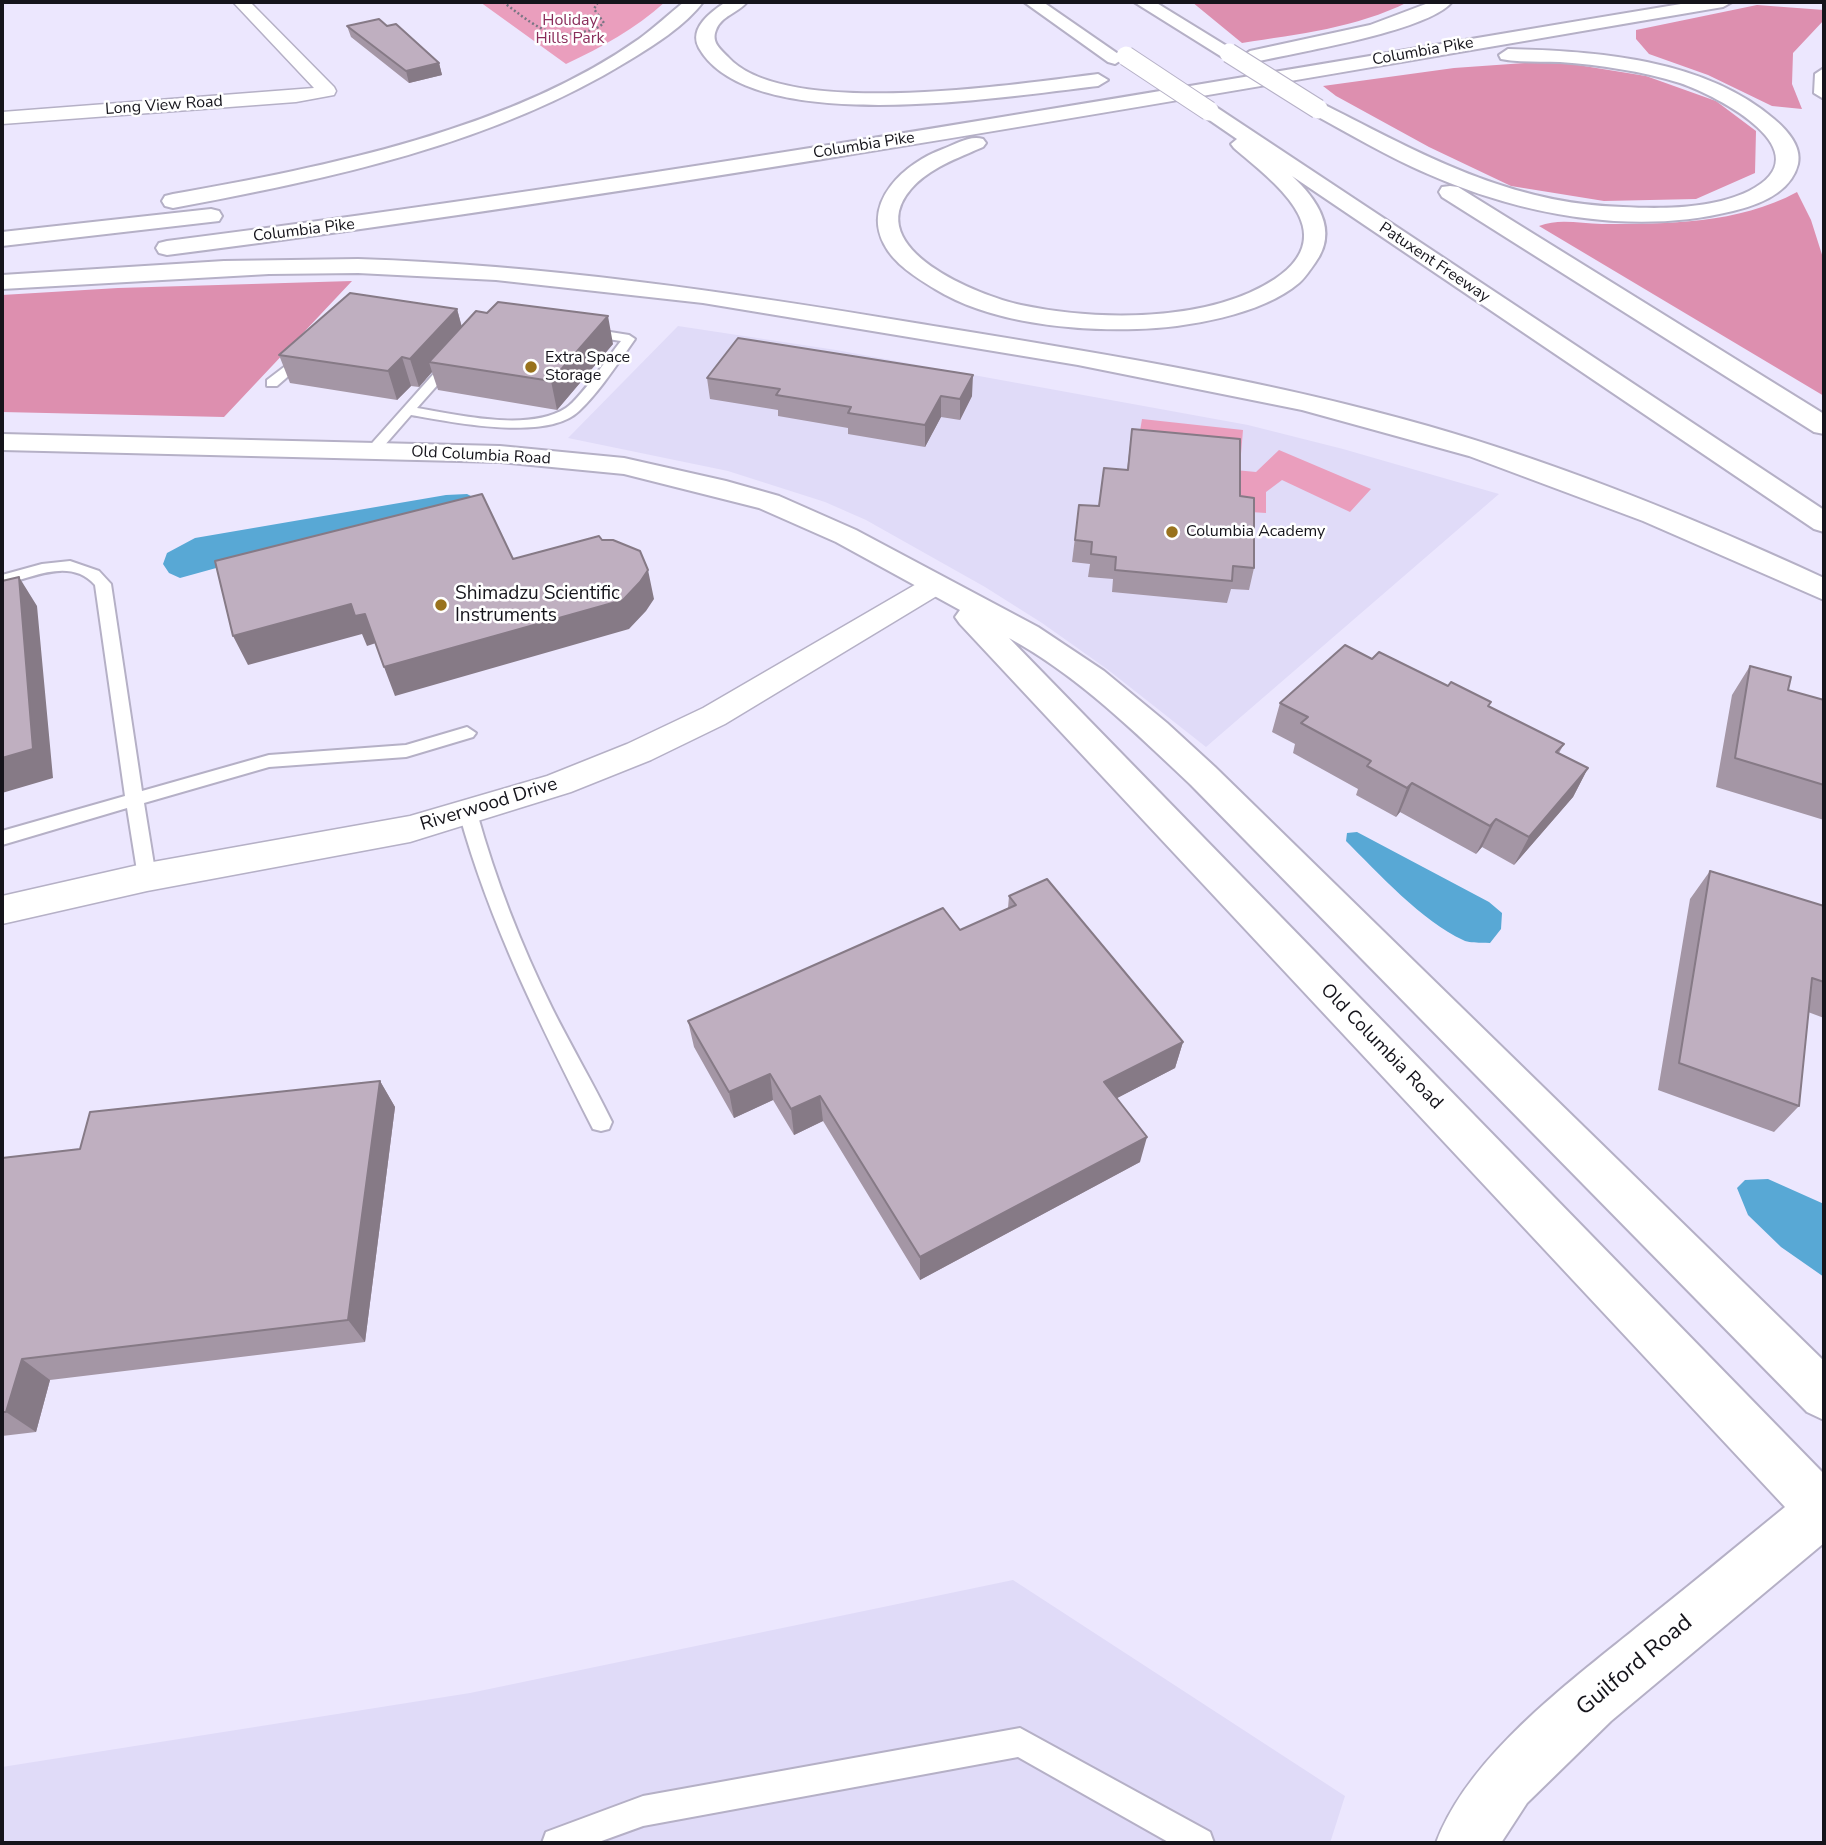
<!DOCTYPE html>
<html>
<head>
<meta charset="utf-8">
<style>
	body { margin:0 }
	#map { position:relative; width:1826px; height:1845px; overflow:hidden; background:#ece7fe; font-family:"Nunito Sans",sans-serif }
	canvas { display:block }
	.frame { position:absolute; inset:0; border:4px solid #15141b; pointer-events:none }
</style>
</head>
<body>
<div id="map">
<canvas width="1826" height="1845"></canvas>
<div class="frame"></div>
</div>
<script>
const ctx = document.querySelector('canvas').getContext('2d');
ctx.lineJoin = 'round';
function paint(path, color) { ctx.fillStyle = color; ctx.fill(path, 'evenodd'); }
function strokePath(path, color, width, dash) { ctx.strokeStyle = color; ctx.lineWidth = width; ctx.lineCap = dash ? 'butt' : 'round'; ctx.setLineDash(dash || []); ctx.stroke(path); }
function write(font, color, halo, rows, align = 'center') {
  ctx.font = font + ' "Nunito Sans",sans-serif'; ctx.lineWidth = 5; ctx.setLineDash([]); ctx.textBaseline = 'middle'; ctx.strokeStyle = halo; ctx.fillStyle = color; for (const [text, x, y, turn = 0] of rows) {
    ctx.save(); ctx.translate(x, y); ctx.rotate((+turn || 0) * Math.PI / 180); ctx.textAlign = isNaN(turn) ? turn : align; if (halo) ctx.strokeText(text, 0, 0); ctx.fillText(text, 0, 0); ctx.restore();
  }
}
paint(new Path2D(`
	M 678,326 L 836,350 L 1248,425 L 1343,449 L 1499,494 L 1206,747 L 1107,669 L 1042,623 L 985,587 L 866,520 L 825,502 L 728,471 L 568,438 Z
	M 1013,1580 L 1345,1796 L 1330,1843 L 2,1843 L 2,1767 L 470,1693 Z`), '#e0dbf8');
paint(new Path2D(`
	M 480,2 L 665,2 C 635,29 602,47 566,64 Z
	M 1142,419 L 1243,430 L 1241,454 L 1138,443 Z
	M 1279,450 L 1371,489 L 1350,512 L 1282,480 L 1266,492 L 1266,513 L 1235,511 L 1235,470 L 1256,472 Z`), '#ea9ebd');
paint(new Path2D(`
	M 1192,2 L 1408,2 C 1356,28 1299,34 1242,43 Z
	M 1757,5 L 1824,10 L 1824,20 L 1793,53 L 1792,84 L 1802,109 L 1772,106 L 1708,75 L 1649,54 L 1636,39 L 1636,30 Z
	M 1553,61 L 1646,76 L 1716,101 L 1756,131 L 1755,173 L 1696,199 L 1604,201 L 1511,186 L 1429,147 L 1336,96 L 1323,86 L 1454,68 Z
	M 1797,192 L 1811,220 L 1824,261 L 1824,396 L 1539,226 C 1560,218 1580,224 1602,224 C 1668,224 1738,224 1797,192 Z
	M 352,281 L 224,417 L 2,412 L 2,295 L 118,288 Z`), '#dd8faf');
paint(new Path2D(`
	M 467,494 L 473,497 L 180,578 L 169,573 L 163,564 L 167,553 L 195,538 L 446,495 Z
	M 1357,832 L 1489,902 L 1502,913 L 1501,929 L 1490,943 C 1482,942 1471,944 1463,940 C 1423,922 1377,872 1346,841 L 1347,833 Z
	M 1768,1179 L 1824,1204 L 1824,1277 L 1781,1247 L 1748,1215 L 1737,1188 L 1745,1180 Z`), '#58a8d5');
const lane = new Path2D(`
	M 585,328 L 629,335 L 635,339 C 618,363 600,391 579,411 C 547,442 451,422 411,415 L 377,454 L 367,454 L 365,451 L 446,360 L 451,359 L 457,363 L 417,408 C 459,415 529,432 566,408 C 581,398 608,357 621,341 L 581,335 L 581,329 Z
	M 305,351 L 311,355 L 309,358 L 277,386 L 267,386 L 267,380 Z
	M 70,561 L 99,571 L 111,584 L 142,791 L 269,755 L 406,745 L 467,727 L 476,733 L 473,737 L 406,757 L 269,767 L 144,803 L 156,877 L 154,882 L 140,882 L 138,877 L 127,808 L 2,845 L 2,831 L 125,796 L 95,585 C 70,557 32,578 2,585 L 2,575 L 42,564 Z
	M 468,806 L 474,808 L 477,813 C 496,881 521,945 552,1008 C 571,1046 593,1083 612,1122 L 609,1129 L 601,1131 L 593,1129 C 541,1026 490,925 459,813 L 462,808 Z
	M 1020,1728 L 1210,1832 L 1214,1843 L 1170,1843 L 1018,1757 L 643,1826 L 596,1843 L 542,1843 L 546,1832 L 643,1796 Z`);
const street = new Path2D(`
	M 233,2 L 250,2 L 334,87 L 336,91 L 334,95 L 296,102 L 2,124 L 2,112 L 314,88 Z
	M 935,576 L 945,579 L 950,585 L 945,591 L 725,724 L 651,760 L 571,792 L 410,842 L 147,891 L 2,924 L 2,896 L 147,863 L 410,816 L 547,776 L 627,744 L 703,708 L 925,579 Z`);
const secondary = new Path2D(`
	M 2,434 L 500,446 L 624,458 L 726,481 L 779,496 L 856,530 L 1038,627 L 1104,671 L 1167,723 L 1215,767 L 1824,1361 L 1824,1420 L 1807,1412 L 1191,785 C 1135,732 1077,675 1009,638 L 1824,1474 L 1824,1543 L 1611,1721 L 1527,1803 L 1501,1843 L 1436,1843 C 1468,1757 1566,1685 1636,1628 C 1686,1588 1735,1548 1785,1507 L 960,624 L 955,617 L 960,610 L 836,542 L 759,508 L 624,474 L 500,462 L 2,450 Z`);
const highway = new Path2D(`
	M 684,2 L 703,2 C 685,26 653,46 628,61 C 491,145 329,179 173,208 L 165,206 L 162,201 L 165,196 L 173,194 C 326,167 510,130 639,39 C 654,28 669,14 684,2 Z
	M 726,2 L 747,2 C 738,13 721,16 716,30 C 711,42 720,49 728,57 C 785,120 1017,84 1098,74 L 1108,80 L 1098,86 C 1009,96 751,139 699,48 C 688,28 712,11 726,2 Z
	M 1024,2 L 1043,2 L 1124,58 L 1115,64 L 1108,62 Z
	M 1134,2 L 1155,2 L 1238,53 L 1236,57 L 1222,57 Z
	M 1431,2 L 1452,2 C 1427,32 1292,53 1250,63 L 1241,57 L 1250,51 L 1370,25 Z
	M 1693,2 L 1732,2 L 1723,7 C 1205,95 688,188 167,255 L 159,253 L 156,248 L 159,243 L 167,241 C 678,176 1185,86 1693,2 Z
	M 1508,49 C 1597,51 1704,59 1774,119 C 1786,129 1802,146 1798,164 C 1791,193 1758,205 1733,211 C 1633,236 1521,215 1428,174 C 1388,157 1350,134 1311,113 L 1308,109 L 1311,105 L 1325,105 C 1423,155 1510,204 1623,207 C 1663,209 1712,209 1749,191 C 1826,152 1718,96 1680,83 C 1641,71 1600,65 1560,62 C 1541,61 1520,63 1501,59 L 1499,55 Z
	M 1824,68 L 1824,99 L 1814,93 L 1815,74 Z
	M 1209,105 L 1216,107 L 1824,510 L 1824,532 L 1814,529 L 1292,176 C 1317,199 1339,231 1315,263 C 1310,270 1305,278 1299,283 C 1262,315 1184,328 1137,329 C 1073,331 990,323 935,289 C 917,278 894,264 884,244 C 862,201 905,163 943,149 C 956,144 970,135 983,139 L 986,143 L 983,147 C 958,158 929,168 911,189 C 859,249 980,296 1021,305 C 1096,321 1208,323 1275,279 C 1345,232 1272,181 1234,148 L 1231,144 L 1237,139 L 1202,115 L 1199,111 L 1202,107 Z
	M 1450,186 L 1458,187 L 1824,414 L 1824,434 L 1814,432 L 1442,197 L 1439,192 L 1442,187 Z
	M 211,209 L 219,211 L 222,216 L 219,221 L 2,246 L 2,232 Z
	M 358,259 C 546,265 730,292 915,323 C 1087,351 1260,378 1428,426 C 1564,465 1696,519 1824,578 L 1824,600 L 1643,521 L 1469,456 L 1302,410 L 1078,365 L 703,303 L 496,280 L 358,273 L 269,274 L 2,289 L 2,275 L 224,261 Z`);
strokePath(lane, '#b5b0c6', 4);
strokePath(street, '#b5b0c6', 3);
strokePath(secondary, '#b5b0c6', 4);
strokePath(highway, '#b5b0c6', 4);
strokePath(new Path2D(`
	M 503,2 C 528,20 546,39 578,33 C 588,31 596,30 604,23 L 594,9 L 598,2`), '#797684', 2.5, [2, 2.5]);
paint(lane, '#fff');
paint(street, '#fff');
paint(secondary, '#fff');
paint(highway, '#fff');
const highwayBridge = new Path2D(`
	M 1229,53 L 1318,109
	M 1126,56 L 1209,111`);
strokePath(highwayBridge, '#b5b0c6', 21, []);
strokePath(highwayBridge, '#fff', 19);
paint(new Path2D(`
	M 347,26 L 439,63 L 442,75 L 409,83 L 351,37 Z
	M 457,309 L 462,327 L 613,344 L 557,410 L 438,390 L 432,372 L 419,387 L 411,386 L 397,400 L 290,383 L 279,355 Z
	M 707,378 L 972,396 L 960,420 L 941,417 L 925,447 L 848,434 L 848,428 L 778,416 L 778,410 L 710,399 Z
	M 1132,429 L 1240,496 L 1254,568 L 1249,590 L 1231,589 L 1227,603 L 1112,592 L 1113,579 L 1088,577 L 1090,564 L 1072,562 L 1079,505 L 1099,506 L 1127,470 Z
	M 1372,659 L 1489,707 L 1564,744 L 1559,753 L 1588,768 L 1573,797 L 1514,865 L 1482,847 L 1476,854 L 1400,812 L 1396,817 L 1356,795 L 1358,789 L 1293,753 L 1295,744 L 1272,732 L 1280,703 Z
	M 1750,666 L 1788,690 L 1824,700 L 1824,820 L 1716,787 L 1732,695 Z
	M 1710,871 L 1824,906 L 1824,1018 L 1808,1012 L 1799,1106 L 1774,1132 L 1658,1090 L 1690,899 Z
	M 1009,896 L 1183,1042 L 1175,1068 L 1117,1098 L 1140,1162 L 920,1280 L 823,1121 L 794,1135 L 773,1100 L 734,1118 L 694,1047 L 688,1021 L 960,930 L 1008,908 Z
	M 380,1081 L 395,1107 L 365,1342 L 50,1380 L 36,1432 L 2,1436 L 2,1158 L 80,1149 Z`), '#a496a5');
paint(new Path2D(`
	M 439,63 L 442,75 L 409,83 L 406,71 Z
	M 457,309 L 464,336 L 429,362 L 432,372 L 419,387 L 410,359 Z
	M 608,316 L 613,344 L 557,410 L 551,381 Z
	M 402,357 L 411,386 L 397,400 L 388,371 Z
	M 973,375 L 972,396 L 960,420 L 960,399 Z
	M 941,396 L 941,417 L 925,447 L 925,425 Z
	M 648,570 L 654,599 L 646,611 L 629,629 L 395,696 L 384,667 Z
	M 19,577 L 37,606 L 53,778 L 2,793 L 2,758 Z
	M 351,604 L 365,614 L 376,643 L 367,646 L 362,634 L 248,665 L 233,636 Z
	M 1588,768 L 1573,797 L 1514,865 L 1529,837 Z
	M 1412,783 L 1400,812 L 1396,817 L 1407,788 Z
	M 1496,819 L 1482,847 L 1476,854 L 1490,826 Z
	M 1183,1042 L 1175,1068 L 1098,1108 L 1104,1082 Z
	M 770,1074 L 773,1100 L 734,1118 L 729,1092 Z
	M 380,1081 L 395,1107 L 365,1342 L 348,1320 Z
	M 820,1096 L 823,1121 L 794,1135 L 791,1109 Z
	M 1147,1137 L 1140,1162 L 920,1280 L 920,1257 Z
	M 22,1359 L 50,1380 L 36,1432 L 6,1412 Z`), '#867a86');
const building = new Path2D(`
	M 379,19 L 387,26 L 396,24 L 439,63 L 406,71 L 347,26 Z
	M 350,293 L 457,309 L 410,359 L 402,357 L 388,371 L 279,355 Z
	M 498,302 L 608,316 L 551,381 L 429,362 L 476,311 L 487,313 Z
	M 738,338 L 973,375 L 960,399 L 941,396 L 925,425 L 848,413 L 851,407 L 776,395 L 780,389 L 707,378 Z
	M 1132,429 L 1240,439 L 1240,496 L 1254,498 L 1254,568 L 1233,566 L 1232,581 L 1115,570 L 1116,557 L 1091,554 L 1092,542 L 1075,540 L 1079,505 L 1099,506 L 1104,468 L 1128,470 Z
	M 482,494 L 513,559 L 599,536 L 602,540 L 613,540 L 640,551 L 648,570 L 640,582 L 623,600 L 384,667 L 365,614 L 355,616 L 351,604 L 233,636 L 215,561 Z
	M 19,577 L 33,749 L 2,758 L 2,581 Z
	M 1345,645 L 1372,659 L 1379,652 L 1448,686 L 1451,682 L 1491,702 L 1488,706 L 1564,744 L 1556,752 L 1588,768 L 1529,837 L 1496,819 L 1490,826 L 1412,783 L 1407,788 L 1367,766 L 1371,761 L 1301,723 L 1308,717 L 1280,703 Z
	M 1750,666 L 1791,677 L 1788,690 L 1824,700 L 1824,785 L 1735,758 Z
	M 1710,871 L 1824,906 L 1824,982 L 1812,978 L 1799,1106 L 1679,1063 Z
	M 1047,879 L 1183,1042 L 1104,1082 L 1147,1137 L 920,1257 L 820,1096 L 791,1109 L 770,1074 L 729,1092 L 688,1021 L 943,908 L 960,930 L 1016,905 L 1009,896 Z
	M 380,1081 L 348,1320 L 22,1359 L 6,1412 L 2,1412 L 2,1158 L 80,1149 L 90,1112 Z`);
paint(building, '#bfafc0');
strokePath(building, '#867a86', 2);
for (const [x, y, r, color] of [
	[531,367,7,"#99721d"],
	[1172,532,7,"#99721d"],
	[441,605,7,"#99721d"]
]) { const dot = new Path2D(); dot.arc(x, y, r, 0, 2 * Math.PI); ctx.fillStyle = color; ctx.fill(dot); strokePath(dot, '#fff', 2.5); }
write('16px', '#8a2e5b', '#fff', [
	["Holiday",570,21],
	["Hills Park",570,39]
]);
write('16px', '#15141b', '#fff', [
	["Columbia Pike",1423,52,-10],
	["Long View Road",164,106,-4],
	["Columbia Pike",864,146,-9],
	["Columbia Pike",304,231,-7],
	["Patuxent Freeway",1434,263,34],
	["Old Columbia Road",481,456,3]
]);
write('16px', '#15141b', '#fff', [
	["Extra Space",545,358],
	["Storage",545,376],
	["Columbia Academy",1186,532]
], 'left');
write('19px', '#15141b', '#fff', [
	["Shimadzu Scientific",455,594],
	["Instruments",455,616]
], 'left');
write('19px', '#15141b', '#fff', [
	["Riverwood Drive",489,805,-17],
	["Old Columbia Road",1381,1047,46]
]);
write('23px', '#15141b', '#fff', [
	["Guilford Road",1635,1666,-40]
]);
</script>
</body>
</html>
